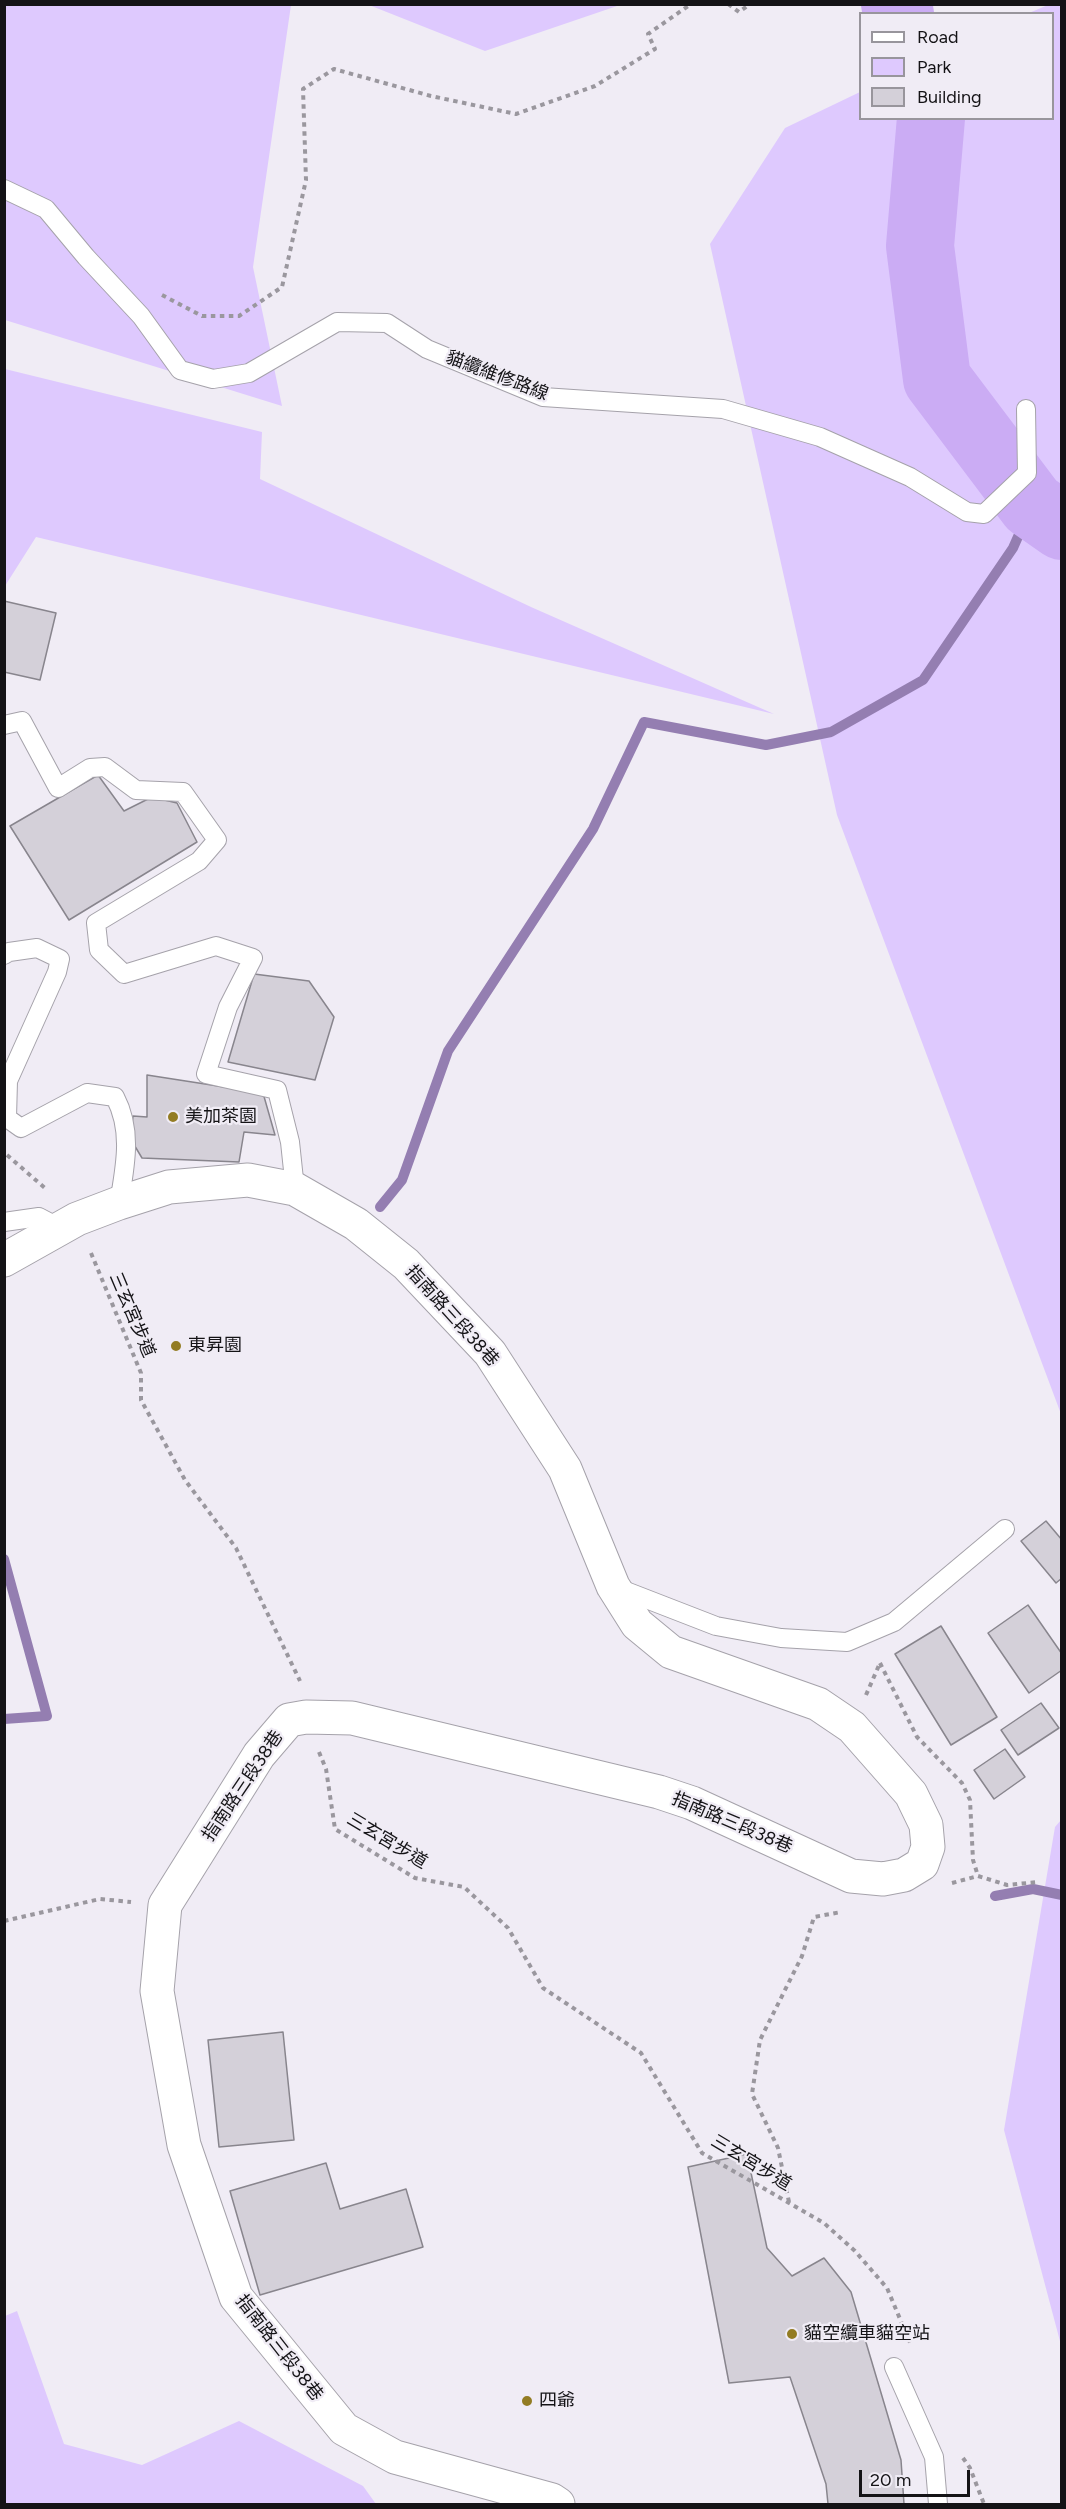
<!DOCTYPE html>
<html>
<head>
<meta charset="utf-8">
<style>
	body { margin:0 }
	#map { position:relative; width:1066px; height:2509px; overflow:hidden; background:#f0ecf5; font-family:Figtree,sans-serif }
	canvas { display:block }
	.frame { position:absolute; inset:0; border:6px solid #141316; pointer-events:none }
	.legend { position:absolute; left:859px; top:12px; width:195px; height:108px; box-sizing:border-box; background:#f0ecf5; border:2px solid #98959c; margin:0; padding:8px 10px; list-style:none; font-size:18px; color:#141316 }
	.legend li { display:flex; align-items:center; gap:12px; height:30px }
	.legend b { width:30px; border:2px solid #98959c }
	.scale { position:absolute; left:859px; top:2470px; width:111px; height:27px; box-sizing:border-box; border:3px solid #141316; border-top:0; padding-left:8px; font-size:18px; line-height:21px; white-space:nowrap; color:#141316; -webkit-text-stroke:4px #f0ecf5; paint-order:stroke }
</style>
</head>
<body>
<div id="map">
<canvas width="1066" height="2509"></canvas>
<div class="frame"></div>
<ul class="legend">
<li><b style="height:8px;background:#fff"></b>Road</li>
<li><b style="height:16px;background:#dec9fe"></b>Park</li>
<li><b style="height:16px;background:#d4d0d9"></b>Building</li>
</ul>
<div class="scale">20 m</div>
</div>
<script>
const ctx = document.querySelector('canvas').getContext('2d');
ctx.lineJoin = 'round';
function paint(path, color) { ctx.fillStyle = color; ctx.fill(path, 'evenodd'); }
function strokePath(path, color, width, dash) { ctx.strokeStyle = color; ctx.lineWidth = width; ctx.lineCap = dash ? 'butt' : 'round'; ctx.setLineDash(dash || []); ctx.stroke(path); }
function write(font, color, halo, rows, align = 'center') {
  ctx.font = font + ' Figtree,"Noto Sans TC",sans-serif'; ctx.lineWidth = 4.5; ctx.setLineDash([]); ctx.textBaseline = 'middle'; ctx.strokeStyle = halo; ctx.fillStyle = color; for (const [text, x, y, turn = 0] of rows) {
    ctx.save(); ctx.translate(x, y); ctx.rotate((+turn || 0) * Math.PI / 180); ctx.textAlign = isNaN(turn) ? turn : align; if (halo) ctx.strokeText(text, 0, 0); ctx.fillText(text, 0, 0); ctx.restore();
  }
}
paint(new Path2D(`
	M 4,5 L 291,5 L 253,267 L 282,406 L 5,320 Z
	M 369,5 L 620,5 L 485,51 Z
	M 1048,5 L 1061,5 L 1061,1414 L 837,815 L 710,244 L 785,128 L 860,92 L 860,118 L 1052,118 L 1052,14 L 1029,13 Z
	M 5,369 L 262,432 L 260,479 L 531,607 L 774,714 L 36,537 L 5,586 Z
	M 1061,1820 L 1061,2345 L 1004,2130 L 1055,1827 Z
	M 17,2311 L 64,2444 L 142,2465 L 239,2421 L 363,2486 L 376,2504 L 5,2504 L 5,2316 Z`), '#dec9fe');
strokePath(new Path2D(`
	M 380,1207 L 402,1180 L 448,1051 L 593,829 L 644,722 L 766,745 L 831,732 L 923,680 L 1013,548 L 1032,505
	M 4,1559 L 47,1716 L 4,1719
	M 995,1896 L 1033,1889 L 1062,1895`), '#947eb1', 10);
strokePath(new Path2D(`
	M 895,4 L 900,14
	M 931,118 L 920,246 L 937,379 L 1032,505 L 1062,526`), '#cbacf4', 68);
const building = new Path2D(`
	M 4,601 L 56,613 L 40,680 L 4,672 Z
	M 98,775 L 124,811 L 152,797 L 177,803 L 197,842 L 69,920 L 10,826 Z
	M 254,974 L 309,981 L 334,1017 L 315,1080 L 228,1062 Z
	M 147,1075 L 263,1093 L 275,1135 L 244,1132 L 239,1162 L 142,1158 L 130,1138 L 133,1116 L 147,1117 Z
	M 1046,1521 L 1062,1540 L 1062,1578 L 1056,1583 L 1021,1541 Z
	M 1028,1605 L 1062,1654 L 1062,1670 L 1029,1693 L 988,1633 Z
	M 941,1626 L 997,1717 L 951,1745 L 895,1654 Z
	M 1041,1703 L 1059,1728 L 1018,1755 L 1001,1730 Z
	M 1005,1749 L 1025,1777 L 994,1799 L 974,1770 Z
	M 283,2032 L 294,2140 L 219,2147 L 208,2040 Z
	M 747,2154 L 767,2248 L 792,2276 L 824,2258 L 851,2292 L 901,2460 L 904,2504 L 828,2504 L 826,2484 L 790,2377 L 729,2383 L 688,2167 Z
	M 326,2163 L 340,2209 L 406,2189 L 423,2247 L 260,2295 L 230,2191 Z`);
paint(building, '#d4d0d9');
strokePath(building, '#88858d', 1.5);
const service = new Path2D(`
	M 4,189 L 46,209 L 86,257 L 141,316 L 180,370 L 213,379 L 249,373 L 337,322 L 387,323 L 427,349 L 543,397 L 723,409 L 820,437 L 910,477 L 967,512 L 984,514 L 1027,473 L 1026,409
	M 4,725 L 22,721 L 58,788 L 90,768 L 105,767 L 136,790 L 183,792 L 217,840 L 199,861 L 96,923 L 99,950 L 124,974 L 216,946 L 253,958 L 228,1007 L 206,1074 L 277,1090 L 290,1142 L 295,1189
	M 4,955 L 9,952 L 37,948 L 60,959 L 57,972 L 8,1081 L 7,1118 L 21,1128 L 87,1093 L 115,1097 C 133,1131 125,1167 119,1203
	M 4,1222 L 39,1217 L 60,1228
	M 618,1588 L 716,1626 L 781,1638 L 847,1642 L 894,1622 L 1005,1529
	M 894,2367 L 934,2457 L 938,2504`);
const minor = new Path2D(`
	M 4,1260 L 77,1219 L 119,1203 L 169,1187 L 248,1180 L 295,1189 L 356,1224 L 406,1264 L 490,1353 L 565,1469 L 613,1586 L 637,1624 L 671,1652 L 818,1704 L 852,1727 L 911,1794 L 926,1825 L 928,1847 L 922,1864 L 904,1875 L 883,1879 L 851,1876 L 692,1803 L 659,1792 L 352,1718 L 306,1717 L 289,1720 L 259,1755 L 165,1905 L 157,1991 L 184,2145 L 236,2297 L 344,2429 L 395,2457 L 552,2500 L 558,2504`);
strokePath(service, '#a5a2aa', 20);
strokePath(minor, '#a5a2aa', 35);
strokePath(new Path2D(`
	M 728,4 L 739,12 L 750,4
	M 162,295 L 202,316 L 239,316 L 282,287 L 306,180 L 303,89 L 334,69 L 431,96 L 516,114 L 595,86 L 655,49 L 648,34 L 691,4
	M 7,1155 L 46,1189
	M 91,1253 L 141,1373 L 141,1400 L 185,1480 L 236,1548 L 300,1681
	M 880,1663 L 917,1737 L 962,1783 L 970,1800 L 973,1860 L 978,1876
	M 866,1695 L 880,1663
	M 319,1752 L 326,1769 L 335,1829 L 415,1878 L 464,1887 L 508,1928 L 543,1988 L 641,2053 L 702,2153 L 824,2223 L 855,2251 L 887,2288 L 911,2345
	M 952,1883 L 978,1876 L 1007,1885 L 1038,1882
	M 4,1921 L 100,1899 L 131,1902
	M 789,2202 L 778,2148 L 752,2094 L 760,2040 L 802,1956 L 814,1917 L 841,1912
	M 963,2458 L 970,2468 L 984,2504`), '#9a979e', 4, [4.5, 4.5]);
strokePath(service, '#fff', 18);
strokePath(minor, '#fff', 33);
for (const [x, y, r, color] of [
	[173,1117,6,"#937c23"],
	[176,1346,6,"#937c23"],
	[792,2334,6,"#937c23"],
	[527,2401,6,"#937c23"]
]) { const dot = new Path2D(); dot.arc(x, y, r, 0, 2 * Math.PI); ctx.fillStyle = color; ctx.fill(dot); strokePath(dot, '#f0ecf5', 2); }
write('18px', '#141316', '#f0ecf5', [
	["貓纜維修路線",497,376,21],
	["三玄宮步道",132,1315,67],
	["指南路三段38巷",452,1316,48],
	["指南路三段38巷",243,1786,-56],
	["指南路三段38巷",732,1823,23],
	["三玄宮步道",387,1841,31],
	["三玄宮步道",751,2163,31],
	["指南路三段38巷",279,2348,52]
]);
write('18px', '#141316', '#f0ecf5', [
	["美加茶園",185,1117],
	["東昇園",188,1346],
	["貓空纜車貓空站",804,2334],
	["四爺",539,2401]
], 'left');
</script>
</body>
</html>
